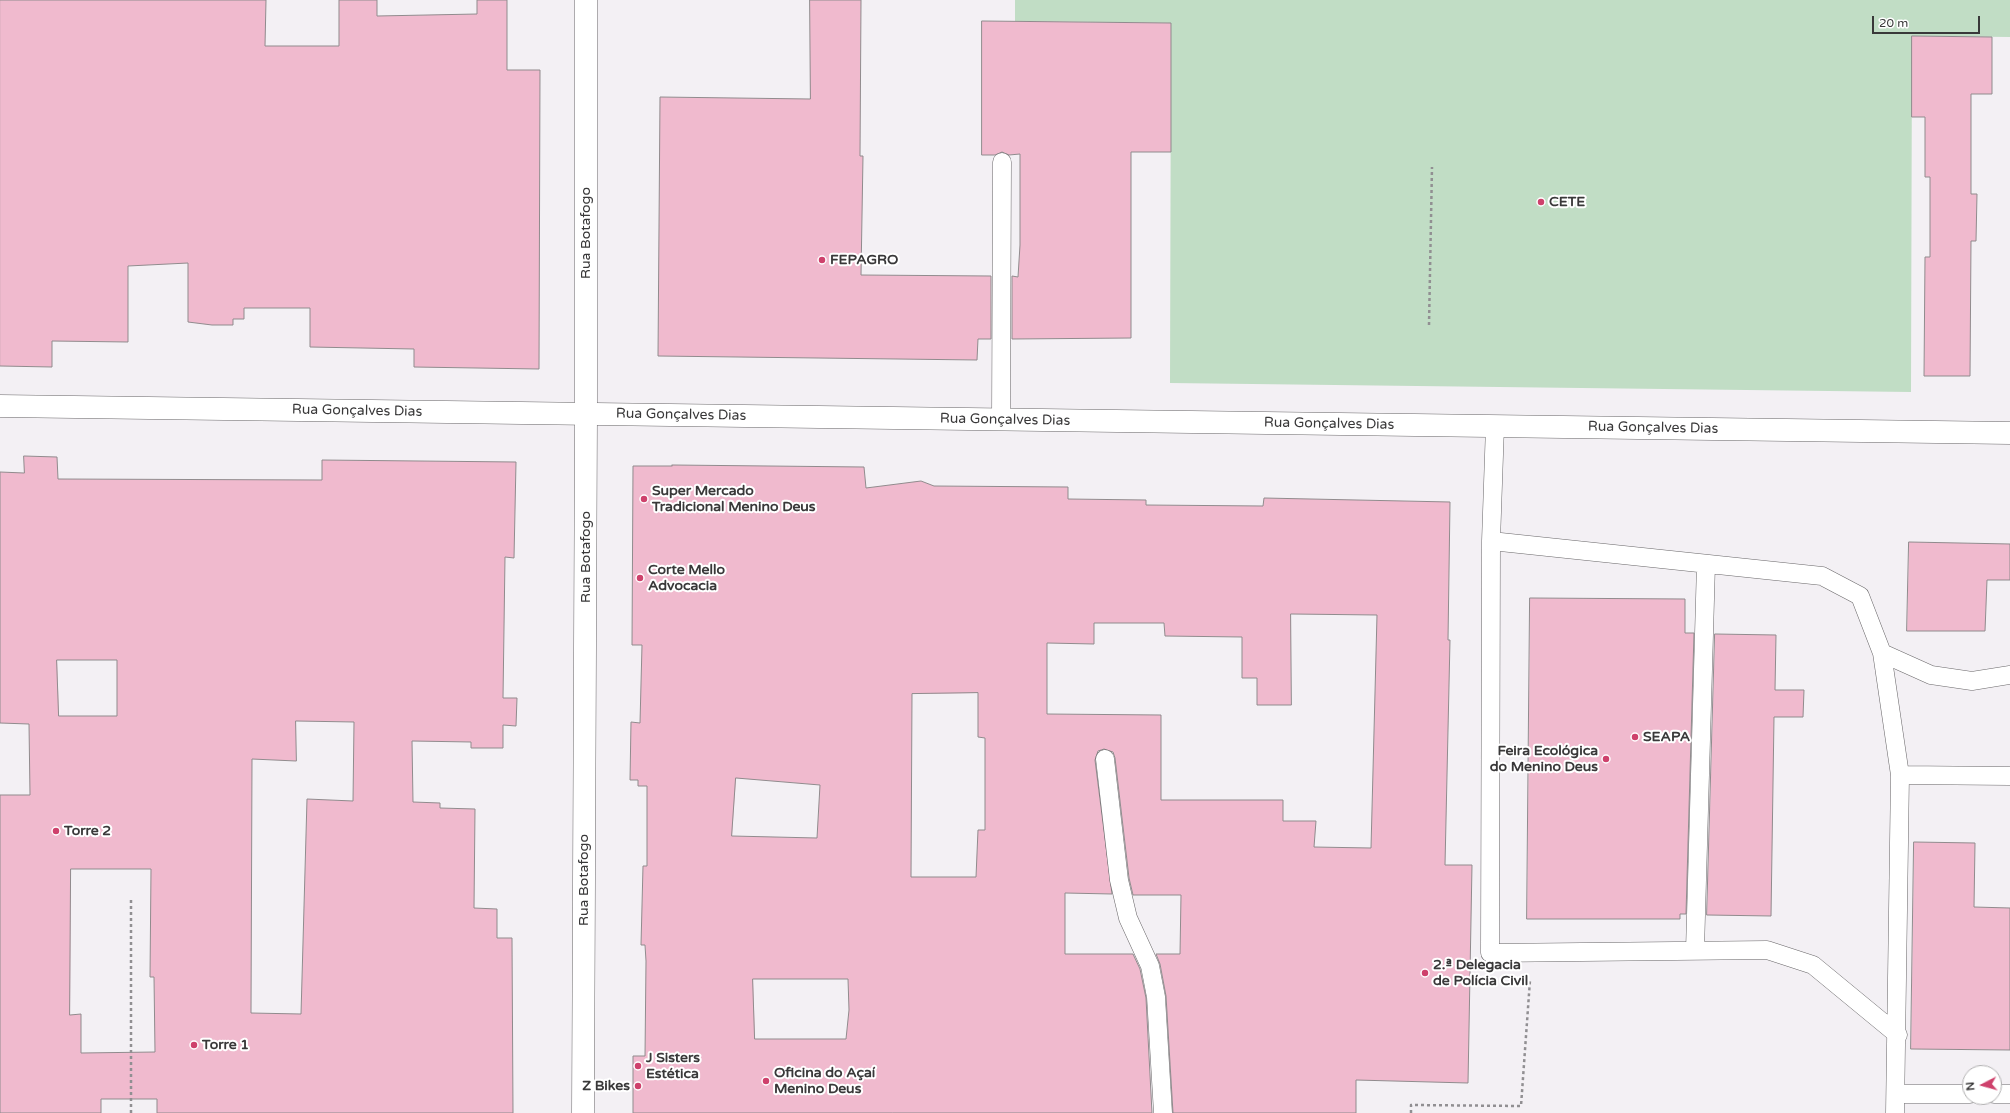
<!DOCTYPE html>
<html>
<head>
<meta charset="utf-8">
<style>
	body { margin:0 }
	#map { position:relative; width:2010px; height:1113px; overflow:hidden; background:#f3f0f4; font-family:"Varela Round",sans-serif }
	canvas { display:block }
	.north { position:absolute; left:1962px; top:1065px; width:40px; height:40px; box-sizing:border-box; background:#fff; border:1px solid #b0afb0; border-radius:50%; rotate:264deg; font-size:11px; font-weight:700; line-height:16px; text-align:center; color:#393839 }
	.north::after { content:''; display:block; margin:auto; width:14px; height:18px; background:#ce416c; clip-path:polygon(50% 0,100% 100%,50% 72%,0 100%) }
	.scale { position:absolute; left:1872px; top:16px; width:108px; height:18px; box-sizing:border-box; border:2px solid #393839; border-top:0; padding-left:5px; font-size:12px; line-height:14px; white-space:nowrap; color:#393839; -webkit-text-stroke:3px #fff; paint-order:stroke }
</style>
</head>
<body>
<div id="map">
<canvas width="2010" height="1113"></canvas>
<div class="north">N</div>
<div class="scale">20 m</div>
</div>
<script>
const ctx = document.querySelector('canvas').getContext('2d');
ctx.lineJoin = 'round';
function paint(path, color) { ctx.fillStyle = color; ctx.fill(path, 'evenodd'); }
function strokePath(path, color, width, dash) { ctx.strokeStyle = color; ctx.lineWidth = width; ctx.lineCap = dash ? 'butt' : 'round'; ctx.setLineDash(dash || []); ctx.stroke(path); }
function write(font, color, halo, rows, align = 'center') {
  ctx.font = font + ' "Varela Round",sans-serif'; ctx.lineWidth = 4; ctx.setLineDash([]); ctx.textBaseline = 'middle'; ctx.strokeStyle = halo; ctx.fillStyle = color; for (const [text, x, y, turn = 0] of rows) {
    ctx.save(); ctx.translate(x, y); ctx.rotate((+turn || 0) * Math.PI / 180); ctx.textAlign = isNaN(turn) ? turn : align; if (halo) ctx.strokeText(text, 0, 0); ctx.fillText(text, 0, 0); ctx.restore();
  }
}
paint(new Path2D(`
	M 1015,0 L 2010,0 L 2010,37 L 1912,36 L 1911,392 L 1170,383 L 1171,23 L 1015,21 Z`), '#c1ddc5');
const building = new Path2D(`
	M 0,0 L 266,0 L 265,46 L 339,46 L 339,0 L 377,0 L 377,16 L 477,14 L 477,0 L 507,0 L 507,70 L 540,70 L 539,369 L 414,367 L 414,349 L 310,347 L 310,308 L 244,308 L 244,319 L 233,319 L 233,325 L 212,325 L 188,322 L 188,263 L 128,266 L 128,342 L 52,341 L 52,367 L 0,366 Z
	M 810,0 L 861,0 L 860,156 L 863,156 L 861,275 L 991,276 L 991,339 L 978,339 L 977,360 L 658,356 L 660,97 L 810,99 Z
	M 982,21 L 1171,23 L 1171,152 L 1131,152 L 1131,338 L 1012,339 L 1012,276 L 1018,277 L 1020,245 L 1020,154 L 1009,155 L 1002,152 L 995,155 L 982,155 Z
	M 1912,36 L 1992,37 L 1992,94 L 1971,94 L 1971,194 L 1977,194 L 1976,241 L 1971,241 L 1970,376 L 1924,376 L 1925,257 L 1930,257 L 1930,177 L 1925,177 L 1925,117 L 1912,117 Z
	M 24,456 L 57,457 L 58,479 L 322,480 L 322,460 L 516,462 L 514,558 L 505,557 L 503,698 L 517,698 L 516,726 L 503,725 L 503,748 L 471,748 L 471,742 L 412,741 L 413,802 L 440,803 L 440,808 L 475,809 L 474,908 L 497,909 L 497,938 L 512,938 L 513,1113 L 157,1113 L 157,1099 L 101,1099 L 101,1113 L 0,1113 L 0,795 L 30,795 L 29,724 L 0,723 L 0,472 L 24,473 ZM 57,660 L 117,660 L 117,716 L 59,716 ZM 296,721 L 354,722 L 353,801 L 307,799 L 301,1014 L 251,1013 L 252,759 L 296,761 ZM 71,869 L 151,869 L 150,977 L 154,977 L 155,1052 L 81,1053 L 81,1014 L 70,1015 Z
	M 672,465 L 864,467 L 866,488 L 921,481 L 934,486 L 1068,487 L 1068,499 L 1146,500 L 1146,505 L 1263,506 L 1264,498 L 1450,502 L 1448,640 L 1450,640 L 1445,865 L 1472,865 L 1468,1083 L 1356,1080 L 1356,1113 L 1173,1113 L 1166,996 L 1160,964 L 1156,954 L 1180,954 L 1181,895 L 1133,895 L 1129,878 L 1115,758 L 1113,752 L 1104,749 L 1098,751 L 1095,760 L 1112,894 L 1065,893 L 1065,954 L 1133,954 L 1140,969 L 1146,998 L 1152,1113 L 633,1113 L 633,1056 L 645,1056 L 646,961 L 645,945 L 641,945 L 643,866 L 647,866 L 647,786 L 638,786 L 638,780 L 630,780 L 631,722 L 640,723 L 642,645 L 632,645 L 633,466 L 672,466 ZM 1291,614 L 1377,615 L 1371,848 L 1314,847 L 1316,821 L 1283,821 L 1283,800 L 1161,800 L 1161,715 L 1047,714 L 1047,643 L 1094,644 L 1094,623 L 1164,623 L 1165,636 L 1242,637 L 1242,678 L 1257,678 L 1257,705 L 1291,705 ZM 978,693 L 978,737 L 985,738 L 985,830 L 978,830 L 976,877 L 911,877 L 912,694 ZM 736,778 L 820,785 L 817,838 L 732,836 ZM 753,979 L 848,979 L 849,1010 L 846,1039 L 755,1039 Z
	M 1909,542 L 2010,544 L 2010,580 L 1987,580 L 1985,631 L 1907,631 Z
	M 1530,598 L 1685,599 L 1685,633 L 1694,633 L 1686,914 L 1680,914 L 1680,919 L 1527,919 Z
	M 1715,634 L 1776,635 L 1775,690 L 1804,690 L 1803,717 L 1774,717 L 1771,916 L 1707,915 Z
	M 1914,842 L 1975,843 L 1974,907 L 2010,908 L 2010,1050 L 1911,1049 Z`);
paint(building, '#f0bace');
strokePath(building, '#908b8d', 1);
const lane = new Path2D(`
	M 1001,420 L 1002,162
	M 1491,541 L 1495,426
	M 1882,653 L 1931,675 L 1972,681 L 2010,675
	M 1105,759 L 1119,880 L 1128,918 L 1150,966 L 1156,997 L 1163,1113
	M 1900,775 L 2010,776
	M 1695,950 L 1706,564
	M 1896,1094 L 1970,1094
	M 1994,1094 L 2010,1094
	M 1895,1113 L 1900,775 L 1882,653 L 1860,596 L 1822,576 L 1491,541 L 1490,953 L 1767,950 L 1813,965 L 1898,1035`);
const street = new Path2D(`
	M 0,406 L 2010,433`);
const secondary = new Path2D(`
	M 583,1113 L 586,414 L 586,0`);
strokePath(lane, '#696769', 19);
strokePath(street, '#696769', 23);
strokePath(secondary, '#696769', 23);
strokePath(new Path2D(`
	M 1429,325 L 1432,167
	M 131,1113 L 131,897
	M 1411,1113 L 1411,1105 L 1521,1106 L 1530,980`), '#918f92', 2.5, [3, 3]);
strokePath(lane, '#fff', 18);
strokePath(street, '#fff', 22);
strokePath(secondary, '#fff', 22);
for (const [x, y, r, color] of [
	[1541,202,4,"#ce416c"],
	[822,260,4,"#ce416c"],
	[644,499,4,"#ce416c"],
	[640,578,4,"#ce416c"],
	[1635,737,4,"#ce416c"],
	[1606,759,4,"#ce416c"],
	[56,831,4,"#ce416c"],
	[1425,973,4,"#ce416c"],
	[194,1045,4,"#ce416c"],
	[638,1066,4,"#ce416c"],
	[766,1081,4,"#ce416c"],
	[638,1086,4,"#ce416c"]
]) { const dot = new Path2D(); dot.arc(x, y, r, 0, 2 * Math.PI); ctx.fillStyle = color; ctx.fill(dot); strokePath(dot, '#fff', 1.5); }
write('bold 14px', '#393839', '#fff', [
	["CETE",1549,202],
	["FEPAGRO",830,260],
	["Super Mercado",652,491],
	["Tradicional Menino Deus",652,507],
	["Corte Mello",648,570],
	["Advocacia",648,586],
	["SEAPA",1643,737],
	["Feira Ecológica",1598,751,"right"],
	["do Menino Deus",1598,767,"right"],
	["Torre 2",64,831],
	["2.ª Delegacia",1433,965],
	["de Polícia Civil",1433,981],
	["Torre 1",202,1045],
	["J Sisters",646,1058],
	["Estética",646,1074],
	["Oficina do Açaí",774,1073],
	["Menino Deus",774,1089],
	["Z Bikes",630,1086,"right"]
], 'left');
write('14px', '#393839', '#fff', [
	["Rua Botafogo",586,233,-90],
	["Rua Gonçalves Dias",357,411,1],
	["Rua Gonçalves Dias",681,415,1],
	["Rua Gonçalves Dias",1005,420,1],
	["Rua Gonçalves Dias",1329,424,1],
	["Rua Gonçalves Dias",1653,428,1],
	["Rua Botafogo",586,557,-90],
	["Rua Botafogo",584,880,-90]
]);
</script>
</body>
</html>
